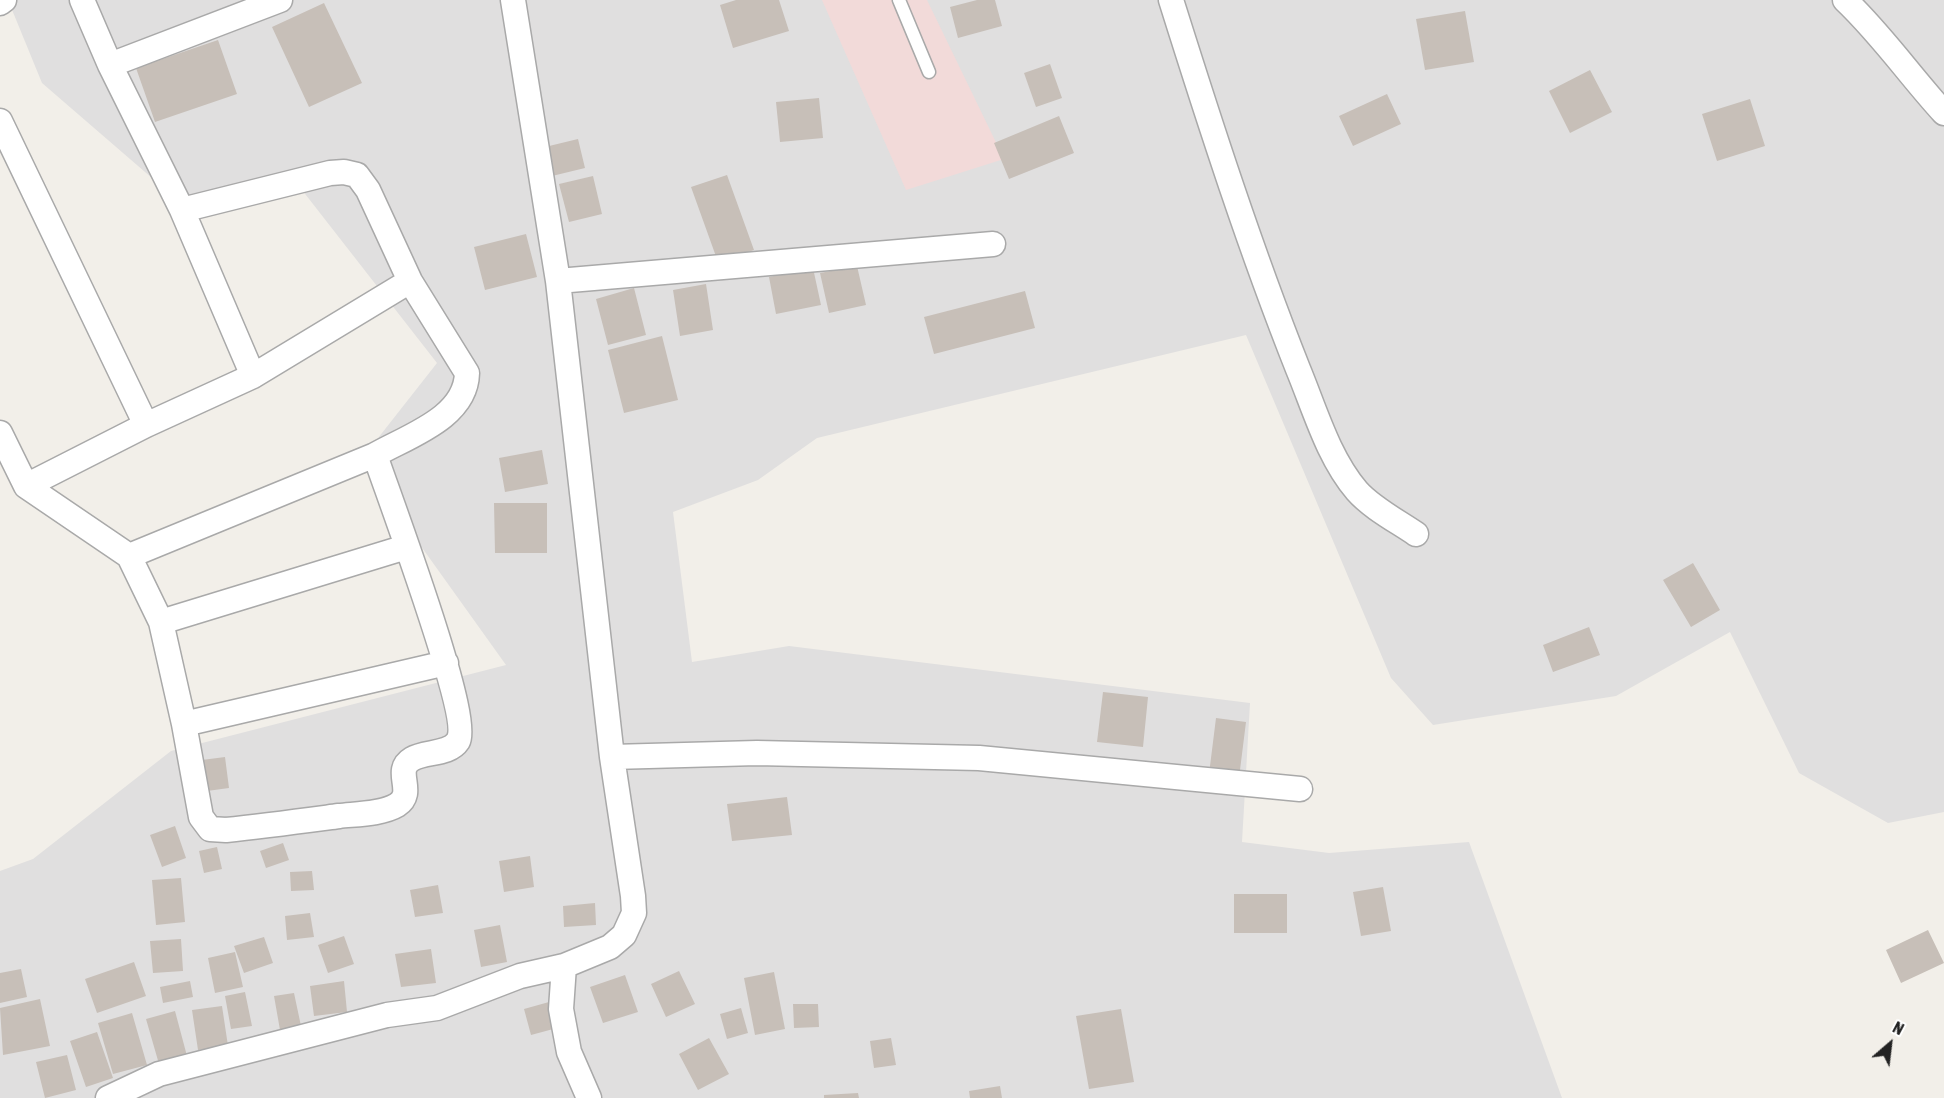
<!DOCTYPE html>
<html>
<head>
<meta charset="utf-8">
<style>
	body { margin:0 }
	#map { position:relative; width:1944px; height:1098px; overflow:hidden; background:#f2efe9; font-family:"Asap Condensed",sans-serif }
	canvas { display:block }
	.north { position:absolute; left:1860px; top:1014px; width:60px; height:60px; -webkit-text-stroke:4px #fff; paint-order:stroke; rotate:28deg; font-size:16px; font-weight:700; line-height:24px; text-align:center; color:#222 }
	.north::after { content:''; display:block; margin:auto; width:21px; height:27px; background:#222; clip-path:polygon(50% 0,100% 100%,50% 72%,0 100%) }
</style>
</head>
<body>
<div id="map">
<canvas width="1944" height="1098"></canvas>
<div class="north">N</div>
</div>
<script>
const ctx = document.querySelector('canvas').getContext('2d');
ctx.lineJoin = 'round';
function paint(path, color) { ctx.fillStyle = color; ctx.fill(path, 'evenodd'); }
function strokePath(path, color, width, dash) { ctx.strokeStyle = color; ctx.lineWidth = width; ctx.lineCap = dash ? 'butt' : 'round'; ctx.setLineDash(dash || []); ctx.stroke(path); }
paint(new Path2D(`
	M 8,0 L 1944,0 L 1944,812 L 1888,823 L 1799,773 L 1730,632 L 1616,696 L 1433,725 L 1391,678 L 1246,335 L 817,438 L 758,480 L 673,512 L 692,662 L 789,646 L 1250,703 L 1242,842 L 1329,853 L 1469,842 L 1562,1098 L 0,1098 L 0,871 L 33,859 L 171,751 L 506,665 L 360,461 L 437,363 L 295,181 L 189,210 L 42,83 Z`), '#e0dfdf');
paint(new Path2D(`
	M 822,0 L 927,0 L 1004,159 L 906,190 Z`), '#f2dad9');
paint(new Path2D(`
	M 736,0 L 779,0 L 789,31 L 733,48 L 720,5 Z
	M 977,0 L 995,0 L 1002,26 L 958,38 L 950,7 Z
	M 324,3 L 362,83 L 309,107 L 272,27 Z
	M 1465,11 L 1474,62 L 1425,70 L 1416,19 Z
	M 218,40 L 237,94 L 155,122 L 136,68 Z
	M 1050,64 L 1062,98 L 1036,107 L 1024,73 Z
	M 1590,70 L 1612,112 L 1570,133 L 1549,91 Z
	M 1387,94 L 1401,124 L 1353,146 L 1339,116 Z
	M 819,98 L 823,138 L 780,142 L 776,102 Z
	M 1750,99 L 1765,146 L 1717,161 L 1702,114 Z
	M 1059,116 L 1074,153 L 1009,179 L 994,143 Z
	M 578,139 L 585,168 L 552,176 L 545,147 Z
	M 727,175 L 754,250 L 718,262 L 691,187 Z
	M 593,176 L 602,214 L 569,222 L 559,184 Z
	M 526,234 L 537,277 L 485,290 L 474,247 Z
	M 857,266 L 866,305 L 829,313 L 820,273 Z
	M 813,268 L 821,305 L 776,314 L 769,277 Z
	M 706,284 L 713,330 L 680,336 L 673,290 Z
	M 634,288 L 646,335 L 608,345 L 596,299 Z
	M 1025,291 L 1035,328 L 934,354 L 924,317 Z
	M 662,336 L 678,400 L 624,413 L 608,350 Z
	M 542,450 L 548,484 L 505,492 L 499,458 Z
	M 494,503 L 547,503 L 547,553 L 495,553 Z
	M 1693,563 L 1720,610 L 1691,627 L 1663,580 Z
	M 1589,627 L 1600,655 L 1553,672 L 1543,645 Z
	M 1103,692 L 1148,697 L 1143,747 L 1097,742 Z
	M 1216,718 L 1246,722 L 1239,778 L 1209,774 Z
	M 225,757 L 229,788 L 207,791 L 202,760 Z
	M 787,797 L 792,835 L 732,841 L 727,804 Z
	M 175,826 L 186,858 L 162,867 L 150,835 Z
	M 283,843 L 289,860 L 266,868 L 260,851 Z
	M 217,847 L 222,869 L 204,873 L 199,851 Z
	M 530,856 L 534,887 L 504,892 L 499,861 Z
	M 312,871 L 314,890 L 291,891 L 290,872 Z
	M 181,878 L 185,922 L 156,925 L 152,880 Z
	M 438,885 L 443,913 L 415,917 L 410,890 Z
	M 1383,887 L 1391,931 L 1361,936 L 1353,892 Z
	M 1234,894 L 1287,894 L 1287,933 L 1234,933 Z
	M 595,903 L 596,925 L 564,927 L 563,906 Z
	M 310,913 L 314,937 L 287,940 L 285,916 Z
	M 500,925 L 507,962 L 481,967 L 474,930 Z
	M 1928,930 L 1944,963 L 1901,983 L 1886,950 Z
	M 344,936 L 354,964 L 328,973 L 318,945 Z
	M 264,937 L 273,963 L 244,973 L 234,946 Z
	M 181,939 L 183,971 L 153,973 L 150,941 Z
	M 431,949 L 436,983 L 401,987 L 395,954 Z
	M 235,952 L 243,987 L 215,993 L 208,958 Z
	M 134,962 L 146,996 L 97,1013 L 85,979 Z
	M 21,969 L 27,997 L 0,1003 L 0,973 Z
	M 679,971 L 695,1004 L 666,1017 L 651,984 Z
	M 774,972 L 785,1029 L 755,1035 L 744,978 Z
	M 625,975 L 638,1012 L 603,1023 L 590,987 Z
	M 190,981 L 193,997 L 163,1003 L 160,987 Z
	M 344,981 L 347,1012 L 314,1016 L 310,986 Z
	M 245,992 L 252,1026 L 231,1029 L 225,996 Z
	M 294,993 L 301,1026 L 280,1030 L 274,996 Z
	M 40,999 L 50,1046 L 3,1055 L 0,1008 Z
	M 549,1002 L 557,1028 L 531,1035 L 524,1009 Z
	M 793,1004 L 818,1004 L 819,1027 L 794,1028 Z
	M 222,1006 L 228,1046 L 198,1050 L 192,1010 Z
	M 741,1008 L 748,1033 L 727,1039 L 720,1014 Z
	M 1121,1009 L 1134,1082 L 1089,1089 L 1076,1016 Z
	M 175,1011 L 187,1056 L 159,1064 L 146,1019 Z
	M 132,1013 L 147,1065 L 113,1074 L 98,1023 Z
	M 97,1032 L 113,1078 L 86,1087 L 70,1041 Z
	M 709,1038 L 729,1074 L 698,1090 L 679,1054 Z
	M 891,1038 L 896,1065 L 874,1068 L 870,1041 Z
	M 67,1055 L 76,1090 L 45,1098 L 36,1062 Z
	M 1000,1086 L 1002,1098 L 970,1098 L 969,1091 Z
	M 858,1093 L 859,1098 L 824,1098 L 824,1095 Z`), '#c7bfb8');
const lane = new Path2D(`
	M 899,0 L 929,72`);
const street = new Path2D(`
	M 82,0 L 110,65 L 280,0
	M 1171,0 C 1210,124 1250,248 1298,369 C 1315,410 1328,457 1357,491 C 1372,508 1397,521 1416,534
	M 1845,0 C 1882,35 1910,76 1944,113
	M 0,3 L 4,0
	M 110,65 L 182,210 L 253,376
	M 0,121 L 146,425
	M 558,281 L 993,244
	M 0,433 L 26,486 L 129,556 L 161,622 L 184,724 L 201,817 L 210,829 L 226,830 C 264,826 301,821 339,816 C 356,814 382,814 397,805 C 417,792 392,771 412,759 C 425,751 449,755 458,741 C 472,717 388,494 375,455 C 408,436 466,418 467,373 L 410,281 L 368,190 L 357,175 L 344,172 L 330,173 L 182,210
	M 26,486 L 146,425 L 253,376 L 410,281
	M 129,556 L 375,455
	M 161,622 L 406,547
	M 184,724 L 446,663
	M 612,757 L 757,753 L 979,758 L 1300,789
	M 564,966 L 561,1009 L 569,1052 L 589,1098
	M 108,1098 L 159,1074 L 387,1015 L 437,1008 L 520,976 L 564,966 L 610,947 L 624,935 L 634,913 L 633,896 L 612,757 L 558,281 L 513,0`);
strokePath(lane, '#a9a9a9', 15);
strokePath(street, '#a9a9a9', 27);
strokePath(lane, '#fff', 12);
strokePath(street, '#fff', 24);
</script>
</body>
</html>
